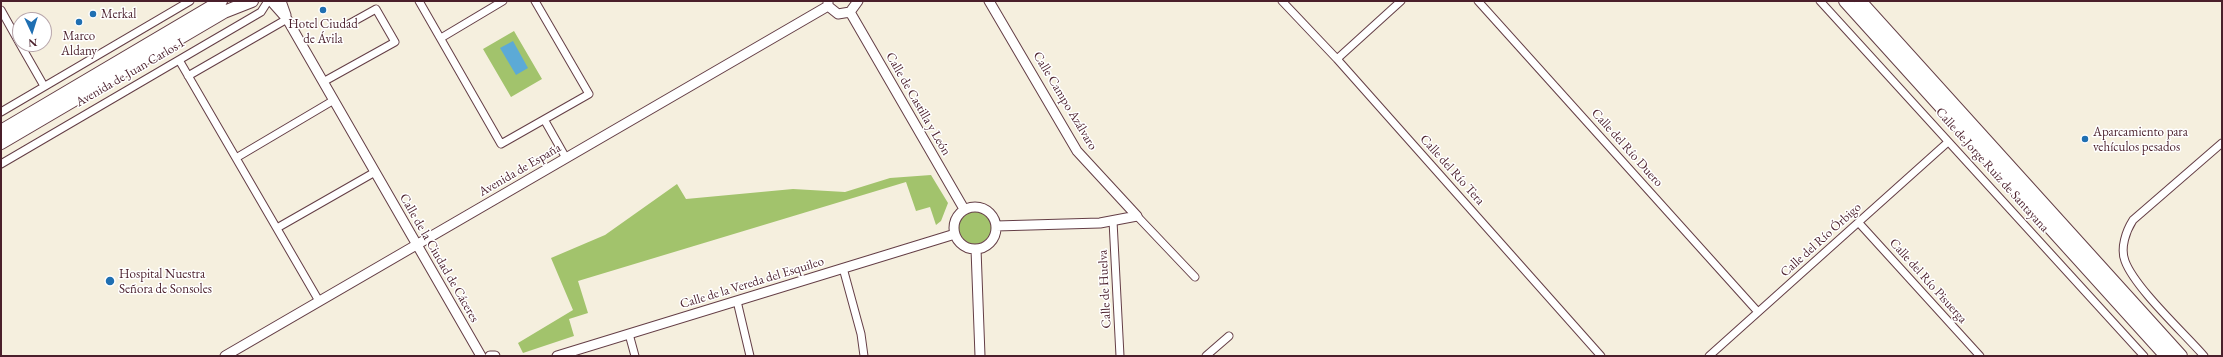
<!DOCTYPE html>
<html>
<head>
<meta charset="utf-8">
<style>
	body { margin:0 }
	#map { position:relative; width:2223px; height:357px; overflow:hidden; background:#f5efde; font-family:"EB Garamond",serif }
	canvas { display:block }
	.frame { position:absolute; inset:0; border:2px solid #4a1f2b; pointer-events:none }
	.north { position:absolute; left:12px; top:12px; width:40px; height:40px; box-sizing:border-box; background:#fff; border:1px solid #b7a5aa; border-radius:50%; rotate:176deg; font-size:11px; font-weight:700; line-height:16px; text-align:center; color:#4a1f2b }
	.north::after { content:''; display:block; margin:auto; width:14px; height:18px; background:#1f6fb2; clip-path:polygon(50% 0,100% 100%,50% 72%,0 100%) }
</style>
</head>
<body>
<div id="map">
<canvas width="2223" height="357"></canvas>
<div class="frame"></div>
<div class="north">N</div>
</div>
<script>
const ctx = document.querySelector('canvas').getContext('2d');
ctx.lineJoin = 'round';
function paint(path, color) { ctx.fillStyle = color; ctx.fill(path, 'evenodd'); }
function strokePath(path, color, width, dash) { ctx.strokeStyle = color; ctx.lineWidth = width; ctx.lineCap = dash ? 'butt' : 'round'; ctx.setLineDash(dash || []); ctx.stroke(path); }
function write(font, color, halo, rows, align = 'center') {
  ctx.font = font + ' "EB Garamond",serif'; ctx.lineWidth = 3; ctx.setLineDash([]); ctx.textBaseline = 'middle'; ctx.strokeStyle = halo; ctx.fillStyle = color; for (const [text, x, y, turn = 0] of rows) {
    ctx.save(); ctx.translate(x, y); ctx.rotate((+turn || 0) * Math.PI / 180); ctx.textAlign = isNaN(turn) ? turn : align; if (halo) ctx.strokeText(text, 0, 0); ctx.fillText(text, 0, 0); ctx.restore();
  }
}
paint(new Path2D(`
	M 514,31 L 542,79 L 511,97 L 483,49 Z
	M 931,175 L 948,203 L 941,221 L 936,225 L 930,207 L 916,211 L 906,182 L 578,281 L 588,313 L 569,319 L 574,336 L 523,353 L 518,343 L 573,310 L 551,258 L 605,235 L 677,184 L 686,199 L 793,189 L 845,192 L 890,178 Z
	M959 228a16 16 0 1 1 32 0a16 16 0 1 1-32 0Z`), '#a2c36c');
paint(new Path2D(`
	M 513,41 L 528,68 L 516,75 L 500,48 Z`), '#5caad6');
const minor = new Path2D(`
	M 419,1 L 501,144 L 589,94 L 535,1
	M 1282,1 L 1337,59 L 1601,356
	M 1478,1 L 1758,312
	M 1820,1 L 2144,356
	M 1,10 L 20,44
	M 441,38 L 503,1
	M 20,44 L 44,86
	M 1337,59 L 1401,1
	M 179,60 L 319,301
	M 188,76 L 287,19
	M 323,82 L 395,42 L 376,9 L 349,24
	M 1,112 L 190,1
	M 545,121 L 566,158
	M 236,158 L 334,100
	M 1,164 L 261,12 L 268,1
	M 1137,216 L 1195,277
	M 1113,221 L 1120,356
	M 1859,223 L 1980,356
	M 277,228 L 375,172
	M 843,268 L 861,334 L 864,356
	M 737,301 L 750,356
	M 629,334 L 635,356
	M 1206,356 L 1229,336
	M 1709,356 L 1948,142
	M 2204,356 C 2184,333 2135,288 2125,261 C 2120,248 2126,231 2133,220 L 2222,143`);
const tertiary = new Path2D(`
	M 271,1 L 287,19 L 481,356
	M 281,1 L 286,15
	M 828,1 L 828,6 L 838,14 L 850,12 L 858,1
	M 989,1 L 1077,151 L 1137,216
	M 850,12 L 964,209
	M954 228a21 21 0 1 1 42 0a21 21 0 1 1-42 0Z
	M 996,226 L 1100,223 L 1137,216
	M 976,249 L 980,356
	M 225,356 L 828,6
	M 490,356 L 495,356
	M 557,356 L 955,234`);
const trunk = new Path2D(`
	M 1845,1 L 2166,356
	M 1860,1 L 2181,356
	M 1,131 L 221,1
	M 1,143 L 224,12 L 252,1`);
strokePath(minor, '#643e46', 9);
strokePath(tertiary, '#643e46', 11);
strokePath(trunk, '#643e46', 14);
strokePath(minor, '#fff', 7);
strokePath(tertiary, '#fff', 9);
strokePath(trunk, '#fff', 12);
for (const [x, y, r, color] of [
	[323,10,4,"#1f6fb2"],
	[93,14,4,"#1f6fb2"],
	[79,22,4,"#1f6fb2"],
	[2085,139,4,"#1f6fb2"],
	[110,281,5,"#1f6fb2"]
]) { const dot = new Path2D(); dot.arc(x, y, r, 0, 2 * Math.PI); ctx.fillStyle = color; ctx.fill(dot); strokePath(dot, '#fff', 1.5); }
write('13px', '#4a1f2b', '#fff', [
	["Merkal",101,14],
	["Hotel Ciudad",323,24,"center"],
	["de Ávila",323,39,"center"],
	["Marco",79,36,"center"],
	["Aldany",79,51,"center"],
	["Aparcamiento para",2093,132],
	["vehículos pesados",2093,147],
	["Hospital Nuestra",119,274],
	["Señora de Sonsoles",119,289]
], 'left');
write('13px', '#4a1f2b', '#fff', [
	["Avenida de Juan Carlos I",130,73,-30],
	["Calle Campo Azálvaro",1065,101,59],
	["Calle de Castilla y León",918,104,60],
	["Calle del Río Duero",1627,148,48],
	["Avenida de España",520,170,-30],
	["Calle del Río Tera",1452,170,48],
	["Calle de Jorge Ruiz de Santayana",1992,170,48],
	["Calle del Río Órbigo",1821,240,-42],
	["Calle de la Ciudad de Cáceres",439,258,60],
	["Calle del Río Pisuerga",1928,281,48],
	["Calle de la Vereda del Esquileo",752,283,-17],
	["Calle de Huelva",1105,289,-93]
]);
</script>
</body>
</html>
